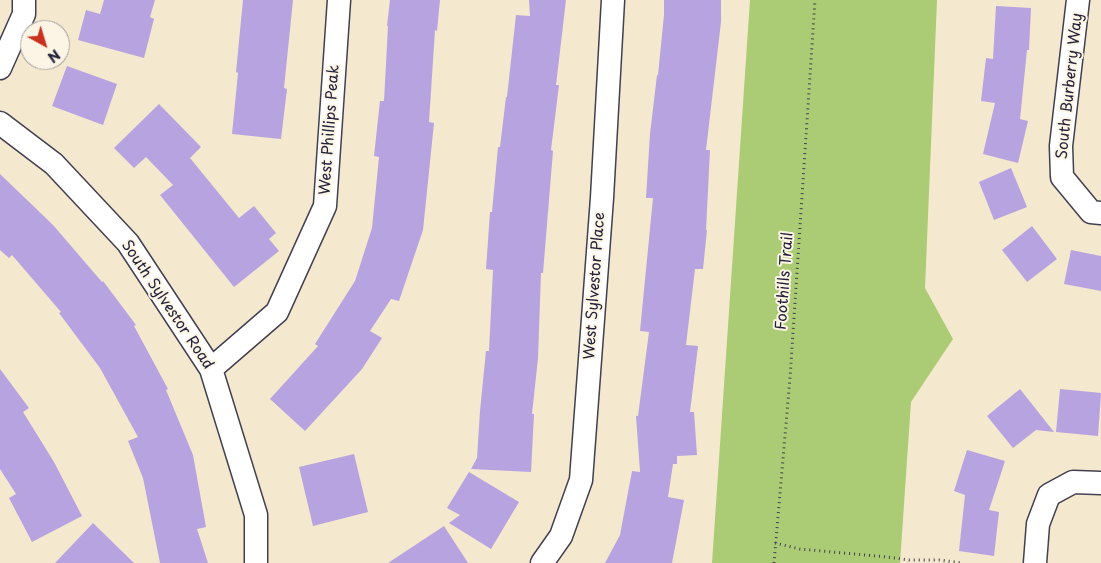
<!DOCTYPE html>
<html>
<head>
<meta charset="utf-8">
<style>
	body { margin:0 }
	#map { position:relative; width:1101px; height:563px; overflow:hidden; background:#f4e8ce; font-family:"Playpen Sans",sans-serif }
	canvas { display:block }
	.north { position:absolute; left:20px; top:20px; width:50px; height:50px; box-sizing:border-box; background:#fcf5e5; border:1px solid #a5a1a1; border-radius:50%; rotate:141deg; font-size:14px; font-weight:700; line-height:20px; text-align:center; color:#22223b }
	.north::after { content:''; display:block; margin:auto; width:18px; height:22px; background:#c8321e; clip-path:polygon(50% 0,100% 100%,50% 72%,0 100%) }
</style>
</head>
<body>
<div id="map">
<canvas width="1101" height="563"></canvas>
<div class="north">N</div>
</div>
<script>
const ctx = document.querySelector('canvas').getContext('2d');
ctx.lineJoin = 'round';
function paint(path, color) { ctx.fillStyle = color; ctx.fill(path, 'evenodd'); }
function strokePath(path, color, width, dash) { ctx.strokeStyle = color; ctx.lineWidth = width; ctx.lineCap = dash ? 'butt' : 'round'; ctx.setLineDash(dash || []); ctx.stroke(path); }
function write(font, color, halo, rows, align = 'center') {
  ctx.font = font + ' "Playpen Sans",sans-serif'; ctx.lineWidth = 4; ctx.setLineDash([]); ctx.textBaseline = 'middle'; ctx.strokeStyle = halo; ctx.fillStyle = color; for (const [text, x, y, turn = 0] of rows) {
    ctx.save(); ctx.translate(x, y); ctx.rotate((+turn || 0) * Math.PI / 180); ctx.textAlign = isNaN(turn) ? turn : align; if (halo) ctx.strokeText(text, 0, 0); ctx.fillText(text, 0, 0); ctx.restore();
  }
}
paint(new Path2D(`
	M 750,0 L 937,0 L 925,288 L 953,339 L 911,402 L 900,563 L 712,563 Z`), '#abcc74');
paint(new Path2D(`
	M 104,0 L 155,0 L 150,17 L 154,19 L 144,58 L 78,40 L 86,10 L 100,14 Z
	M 243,0 L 293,0 L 284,88 L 287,89 L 281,139 L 232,134 L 238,73 L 236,72 Z
	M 390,0 L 440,0 L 437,31 L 435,30 L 429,122 L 434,123 L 423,230 L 399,301 L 391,299 L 370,331 L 382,338 L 362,369 L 305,431 L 270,399 L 318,346 L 315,344 L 355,281 L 372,228 L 379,157 L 374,156 L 380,101 L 384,101 L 388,26 L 387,26 Z
	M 529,0 L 566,0 L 556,85 L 559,85 L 551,150 L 553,151 L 543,273 L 541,273 L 538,358 L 532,414 L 534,414 L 531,472 L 471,469 L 477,458 L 480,411 L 486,351 L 489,351 L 493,270 L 486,269 L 490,212 L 492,212 L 498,147 L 500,147 L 506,97 L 507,97 L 516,15 L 530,16 Z
	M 664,0 L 721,0 L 721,22 L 706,150 L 710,150 L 706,230 L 707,230 L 703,269 L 695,269 L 686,345 L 698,346 L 690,412 L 694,412 L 697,455 L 677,456 L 677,464 L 673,464 L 668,497 L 684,500 L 672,563 L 605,563 L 620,535 L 632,471 L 640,472 L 636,416 L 638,416 L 649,332 L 640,331 L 653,198 L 646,198 L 650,134 L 657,75 L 658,75 L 664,15 Z
	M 996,6 L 1031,8 L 1029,50 L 1027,50 L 1020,119 L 1028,121 L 1018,163 L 983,154 L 995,103 L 981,101 L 986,58 L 993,59 Z
	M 67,66 L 117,84 L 103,125 L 52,106 Z
	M 159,104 L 201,147 L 190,158 L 239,218 L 254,206 L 276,233 L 269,239 L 279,251 L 234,287 L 160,195 L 173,185 L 146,157 L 134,168 L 114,148 Z
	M 1011,168 L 1027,207 L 994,220 L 979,182 Z
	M 0,174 L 53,225 L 102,282 L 103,281 L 136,325 L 134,326 L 168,389 L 166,390 L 193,455 L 206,527 L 197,529 L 208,563 L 160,563 L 143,478 L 128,441 L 138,437 L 100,368 L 59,313 L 61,312 L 12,255 L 9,258 L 0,250 Z
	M 1032,226 L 1057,259 L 1027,282 L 1002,250 Z
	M 1071,250 L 1101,256 L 1101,291 L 1064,284 Z
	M 0,369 L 29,408 L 23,412 L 54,462 L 82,516 L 32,542 L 9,498 L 16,494 L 0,469 Z
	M 1020,389 L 1054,432 L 1036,430 L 1013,448 L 987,416 Z
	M 1060,389 L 1101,393 L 1098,436 L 1056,432 Z
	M 967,450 L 1005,461 L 989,510 L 999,512 L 994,556 L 959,551 L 965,495 L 954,491 Z
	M 354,454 L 368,512 L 313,526 L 299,467 Z
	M 469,472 L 519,502 L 491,549 L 449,523 L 460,515 L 447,508 Z
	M 93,523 L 134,563 L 55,563 Z
	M 444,526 L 468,563 L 388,563 Z`), '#b7a3e0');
const minor = new Path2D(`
	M 1078,0 L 1061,146 L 1062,177 L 1091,212 L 1101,213
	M 0,68 L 24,14 L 24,0
	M 0,123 L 54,164 L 128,243 L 211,369 L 256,515 L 256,563
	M 211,369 L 277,312 L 325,206 L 339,0
	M 542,563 L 561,536 L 581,480 L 602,198 L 613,0
	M 1035,563 L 1038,524 L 1049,495 L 1073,482 L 1101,483`);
strokePath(minor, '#424051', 25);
strokePath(new Path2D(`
	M 775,543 L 800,549 L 887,557 L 909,560 L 939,560 L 963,563
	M 774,563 L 790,378 L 815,0`), '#424051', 3, [1, 4]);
strokePath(minor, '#fff', 22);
write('15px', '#22223b', '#fcf5e5', [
	["South Burberry Way",1070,86,-84],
	["West Phillips Peak",330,130,-86],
	["Foothills Trail",785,281,-86],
	["West Sylvestor Place",595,286,-86],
	["South Sylvestor Road",167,305,56]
]);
</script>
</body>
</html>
